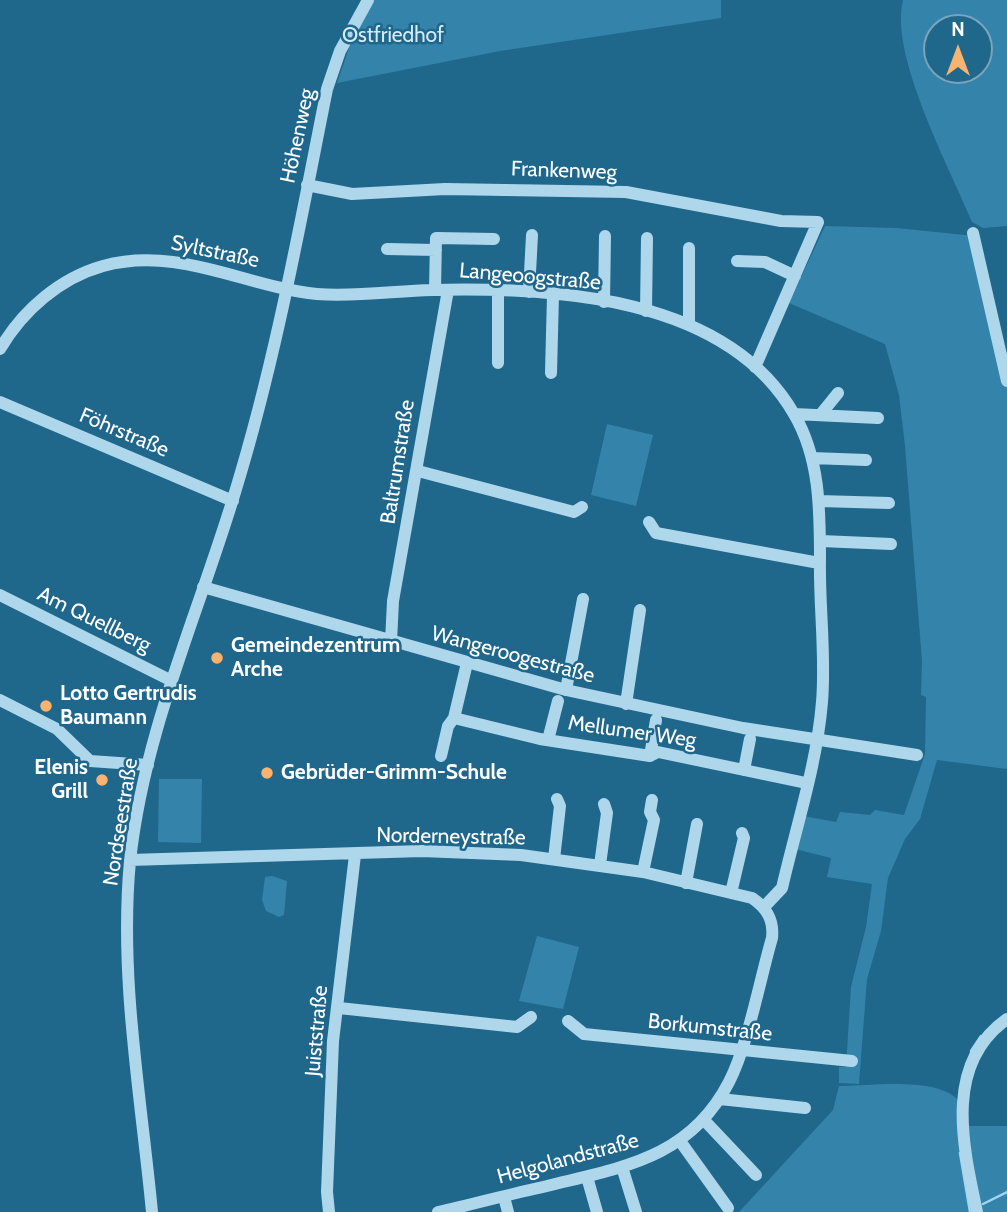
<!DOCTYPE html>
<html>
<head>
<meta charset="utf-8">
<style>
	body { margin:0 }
	#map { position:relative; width:1007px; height:1212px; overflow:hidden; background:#20678c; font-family:Cabin,sans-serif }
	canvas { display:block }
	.north { position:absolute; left:923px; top:14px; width:70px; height:70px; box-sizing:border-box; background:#20678c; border:2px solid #79a4ba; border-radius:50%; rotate:0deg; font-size:19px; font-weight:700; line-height:28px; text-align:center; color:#fff }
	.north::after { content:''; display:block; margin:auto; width:24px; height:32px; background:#f9b36e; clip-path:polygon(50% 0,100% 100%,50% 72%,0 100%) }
</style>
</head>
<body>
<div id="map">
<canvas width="1007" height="1212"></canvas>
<div class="north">N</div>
</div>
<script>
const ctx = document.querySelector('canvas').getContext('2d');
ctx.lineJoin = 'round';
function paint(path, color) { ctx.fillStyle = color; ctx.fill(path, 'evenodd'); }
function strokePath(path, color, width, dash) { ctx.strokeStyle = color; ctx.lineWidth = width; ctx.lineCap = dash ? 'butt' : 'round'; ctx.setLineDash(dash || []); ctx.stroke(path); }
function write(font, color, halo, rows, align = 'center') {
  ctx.font = font + ' Cabin,sans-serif'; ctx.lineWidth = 5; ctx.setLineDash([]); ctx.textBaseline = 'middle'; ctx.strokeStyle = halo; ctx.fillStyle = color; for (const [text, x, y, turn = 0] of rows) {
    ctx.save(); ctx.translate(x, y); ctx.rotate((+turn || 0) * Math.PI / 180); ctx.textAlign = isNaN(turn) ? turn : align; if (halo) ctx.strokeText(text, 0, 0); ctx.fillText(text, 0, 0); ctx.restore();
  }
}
paint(new Path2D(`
	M 372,0 L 721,0 L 721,18 L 500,51 L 337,83 L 356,28 Z
	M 903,0 L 1007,0 L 1007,226 L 983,228 L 972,222 C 950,168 889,56 903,0 ZM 937,28 L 979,28 L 979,70 L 937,70 Z
	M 825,226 L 896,228 L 975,236 L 1007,369 L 1007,769 L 937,760 L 920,819 L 905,839 L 888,878 L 881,931 L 867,979 L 859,1084 L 839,1083 L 839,1067 L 846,1067 L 851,987 L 866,927 L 872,884 L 827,877 L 831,858 L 795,849 L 803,816 L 836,822 L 840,812 L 870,815 L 875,810 L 904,815 L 925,754 L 926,697 L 921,695 L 922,661 L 905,446 L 899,395 L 885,344 L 789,303 Z
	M 607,424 L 653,435 L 636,506 L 591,495 Z
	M 159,779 L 202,779 L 201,843 L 158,842 Z
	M 272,876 L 287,881 L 284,915 L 279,917 L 266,911 L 262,900 L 265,877 Z
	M 537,936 L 579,947 L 563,1009 L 519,1001 Z
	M 839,1086 C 871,1086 938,1076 959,1101 L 976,1212 L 739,1212 L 833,1110 Z
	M 966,1126 L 1007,1126 L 1007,1212 L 979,1212 Z`), '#3483aa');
strokePath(new Path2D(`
	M 971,1051 L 981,1036
	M 960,1153 L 970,1212
	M 983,1204 L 1007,1192`), '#a1d5ed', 2.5);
strokePath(new Path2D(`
	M 307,185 L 352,194 L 445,189 L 626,192 L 781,221 L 818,222 L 755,367
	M 973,233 L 1007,381
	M 387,249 L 436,250
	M 737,261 L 765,262 L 795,276
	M 498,289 L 498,363
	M 435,290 L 436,238 L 494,239
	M 529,292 L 532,235
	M 604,302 L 605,236
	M 646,311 L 647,238
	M 689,324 L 689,248
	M 0,349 C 23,310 60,278 103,266 C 178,245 245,287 317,294 C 355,297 394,291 432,290 C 554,287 726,296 794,414 C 820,458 820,510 820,560 C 819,607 826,654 822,702 C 817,764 796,827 782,888 L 764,907
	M 551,373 L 553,295
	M 0,402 L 233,501
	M 794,414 L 878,418
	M 821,414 L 838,393
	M 812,458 L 866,460
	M 418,471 L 574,512 L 582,507
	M 819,501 L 889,503
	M 649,522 L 656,533 L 819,563
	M 821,541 L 891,544
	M 203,587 L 566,690 L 743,728 L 917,755
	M 0,595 L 170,680
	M 391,642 L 393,601 L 448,290
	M 467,663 L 454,718 L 540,739 L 650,756 L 658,752 L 806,783
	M 566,690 L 583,599
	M 0,700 L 57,729 L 90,761 L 148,765
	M 626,704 L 640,610
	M 548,740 L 558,701
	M 441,756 L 448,726 L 454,718
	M 650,756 L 656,720
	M 744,770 L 750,739
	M 554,859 L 560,806 L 557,799
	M 130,860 L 422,851 L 521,855 L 643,872 L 752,898 C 767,908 774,920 772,938 C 760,979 748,1045 729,1082 C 690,1158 623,1167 547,1186 C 510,1194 474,1204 438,1212
	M 600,865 L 607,813 L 604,804
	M 643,872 L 654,820 L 650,812 L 652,800
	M 686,883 L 697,824
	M 731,893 L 744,838 L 742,833
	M 339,1008 L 517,1027 L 531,1017
	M 568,1021 L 584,1034 L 852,1061
	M 720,1099 L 805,1108
	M 704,1120 L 756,1175
	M 680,1141 L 728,1208
	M 622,1167 L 636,1212
	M 587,1177 L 597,1212
	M 504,1197 L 508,1212
	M 152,1212 C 141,1096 119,977 130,861 C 144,731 199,613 236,489 C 276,358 300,224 327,89 L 340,51 L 368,0
	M 329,1212 L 327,1192 L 333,1041 L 355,855
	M 977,1212 C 963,1146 943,1064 1007,1019`), '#aed7ec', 12);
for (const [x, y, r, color] of [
	[217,658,7,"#f9b36e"],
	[46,706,7,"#f9b36e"],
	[267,773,7,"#f9b36e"],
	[102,780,7,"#f9b36e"]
]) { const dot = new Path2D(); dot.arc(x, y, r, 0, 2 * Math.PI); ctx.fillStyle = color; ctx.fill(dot); strokePath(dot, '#20678c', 2.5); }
write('21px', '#d3ecf9', '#20678c', [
	["Ostfriedhof",393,36]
]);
write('21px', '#fff', '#20678c', [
	["Höhenweg",298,136,-78],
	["Frankenweg",564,171,2],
	["Syltstraße",215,252,12],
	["Langeoogstraße",530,277,5],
	["Föhrstraße",124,433,23],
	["Baltrumstraße",398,462,-81],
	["Am Quellberg",94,620,26],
	["Wangeroogestraße",513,655,15],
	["Mellumer Weg",632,732,8],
	["Nordseestraße",121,822,-81],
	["Norderneystraße",451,837,1],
	["Borkumstraße",710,1028,6],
	["Juiststraße",317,1031,-85],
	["Helgolandstraße",568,1159,-15]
]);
write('bold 21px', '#fff', '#20678c', [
	["Gemeindezentrum",231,646],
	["Arche",231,670],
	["Lotto Gertrudis",60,694],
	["Baumann",60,718],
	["Elenis",88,768,"right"],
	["Grill",88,792,"right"],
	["Gebrüder-Grimm-Schule",281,773]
], 'left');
</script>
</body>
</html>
